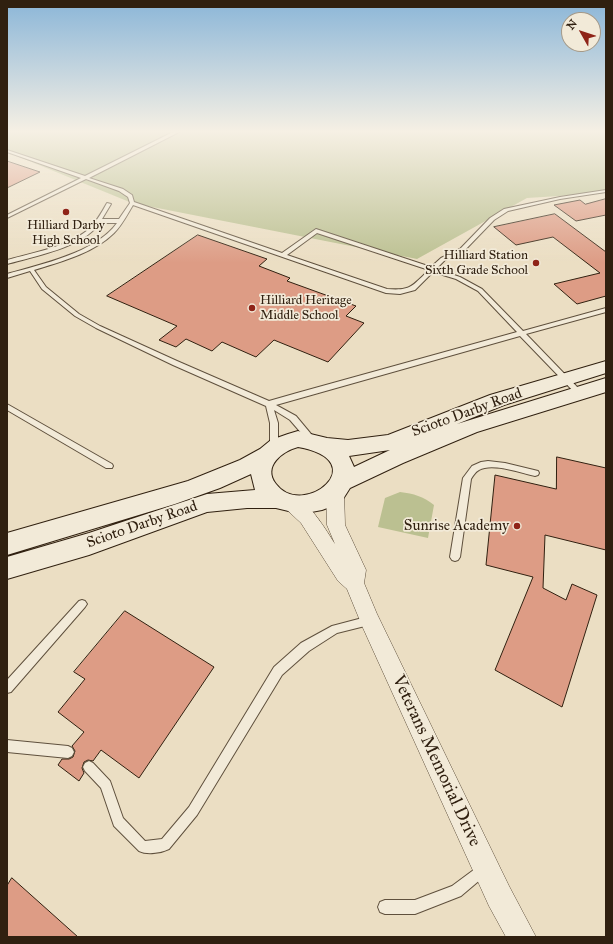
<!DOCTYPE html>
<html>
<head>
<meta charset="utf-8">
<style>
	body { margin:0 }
	#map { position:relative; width:613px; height:944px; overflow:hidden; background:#ebdec3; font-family:"IM FELL Great Primer",serif }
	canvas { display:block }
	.frame { position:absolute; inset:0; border:8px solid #302010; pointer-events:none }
	.north { position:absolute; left:561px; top:12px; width:40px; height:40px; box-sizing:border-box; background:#f2ead8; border:1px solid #a49988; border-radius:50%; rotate:309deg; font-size:11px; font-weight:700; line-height:16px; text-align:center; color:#302010 }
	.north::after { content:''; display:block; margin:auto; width:14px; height:18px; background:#8f2418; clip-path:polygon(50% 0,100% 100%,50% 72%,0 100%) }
</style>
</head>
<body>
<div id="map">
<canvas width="613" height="944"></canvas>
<div class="frame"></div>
<div class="north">N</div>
</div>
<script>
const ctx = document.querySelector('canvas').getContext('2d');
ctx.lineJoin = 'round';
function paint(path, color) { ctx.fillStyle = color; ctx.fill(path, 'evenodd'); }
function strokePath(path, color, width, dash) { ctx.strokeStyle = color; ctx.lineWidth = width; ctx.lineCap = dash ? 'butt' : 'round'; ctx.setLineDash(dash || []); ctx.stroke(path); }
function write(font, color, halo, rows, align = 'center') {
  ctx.font = font + ' "IM FELL Great Primer",serif'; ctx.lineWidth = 3.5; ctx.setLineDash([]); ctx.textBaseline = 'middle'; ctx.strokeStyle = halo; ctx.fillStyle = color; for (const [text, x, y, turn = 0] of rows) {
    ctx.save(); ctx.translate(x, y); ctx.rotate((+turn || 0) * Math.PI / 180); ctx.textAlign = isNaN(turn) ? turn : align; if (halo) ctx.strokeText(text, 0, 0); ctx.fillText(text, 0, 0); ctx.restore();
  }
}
paint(new Path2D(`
	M 7,131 L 606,131 L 606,193 L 527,198 L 417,259 L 132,203 L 7,152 Z
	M 400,492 C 414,494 423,496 434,505 L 428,538 L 378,527 L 385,498 Z`), '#bbc091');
const building = new Path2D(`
	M 7,161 L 40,172 L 7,188 Z
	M 606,199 L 606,215 L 576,221 L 554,205 L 580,200 L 585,204 Z
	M 555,214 L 606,252 L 606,296 L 577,304 L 554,284 L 600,273 L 553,237 L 516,245 L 494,227 Z
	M 198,235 L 267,259 L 259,266 L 290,278 L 287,281 L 356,306 L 346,316 L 364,323 L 328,362 L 274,340 L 256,357 L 222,342 L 212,351 L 186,339 L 176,347 L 159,340 L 177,326 L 107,296 Z
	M 557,457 L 606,468 L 606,550 L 545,535 L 543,588 L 566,600 L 572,584 L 597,595 L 562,707 L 495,670 L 533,577 L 486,565 L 495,475 L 556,489 Z
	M 125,611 L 214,667 L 139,778 L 101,750 L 93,761 L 88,760 L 84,762 L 82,768 L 84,773 L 79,781 L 58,765 L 62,759 L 69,759 L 73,757 L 75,751 L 72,746 L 84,732 L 58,712 L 85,679 L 74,672 Z
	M 12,878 L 78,937 L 7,937 L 7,886 Z`);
paint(building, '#dd9c85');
strokePath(building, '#302010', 1);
const lane = new Path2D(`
	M 175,131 L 181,131 L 89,178 L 123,189 L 132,195 L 134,202 L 282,253 L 316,229 L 431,267 L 441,258 L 460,249 L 490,218 L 504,209 L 560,197 L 606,190 L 606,192 L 560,199 L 508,211 L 494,220 L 464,251 L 445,260 L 436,269 L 460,277 L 482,289 L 523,331 L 606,308 L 606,312 L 526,334 L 581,391 L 583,393 L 581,395 L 577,395 L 520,336 L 276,405 L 296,416 L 316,440 L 312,443 L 309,442 L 290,420 L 274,410 L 278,423 L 278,448 L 274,451 L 270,448 L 270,423 L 266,406 L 173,365 L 96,328 L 75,316 L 42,289 L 30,271 L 7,278 L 7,274 C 42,264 95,253 117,223 L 100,223 C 82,248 35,256 7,264 L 7,260 C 32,253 71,246 90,228 C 97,221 102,212 107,203 L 111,204 L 102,219 L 119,219 L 130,203 L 128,197 L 119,191 L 86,179 L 7,218 L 7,215 L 81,178 L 7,152 L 7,150 L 85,176 ZM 133,205 L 386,293 L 400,294 L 415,290 L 433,272 L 456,279 L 478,291 L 517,332 L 297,393 L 269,401 L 177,361 L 100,326 L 79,314 L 46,287 L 34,270 C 60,262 94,253 114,233 C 122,225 127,215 133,205 ZM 317,233 L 429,270 C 412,286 411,291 387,289 L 287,255 Z
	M 7,404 L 112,464 L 113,466 L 112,468 L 106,468 L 7,410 Z
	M 488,461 L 505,463 L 538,471 L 539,473 L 538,475 L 535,476 C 521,473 492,462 479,470 C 475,472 473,476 471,479 L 460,557 L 458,560 L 455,561 L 452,560 L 450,557 L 463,478 L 472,466 L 481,462 Z
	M 82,600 L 85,601 L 87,604 L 85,607 L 11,692 L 7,693 L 7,680 L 79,601 Z
	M 370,616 L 373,618 L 375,621 L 373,624 L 337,633 L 309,651 L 282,675 L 197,815 L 169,849 C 161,853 147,855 139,851 L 114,826 L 101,788 L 85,771 L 83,767 L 85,763 L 89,761 L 93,763 L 110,781 L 123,818 L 145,841 L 162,839 L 189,807 L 274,667 L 301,643 L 332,626 Z
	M 7,740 L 68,746 L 72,748 L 74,752 L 72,756 L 68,758 L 7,752 Z
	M 483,864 L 487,866 L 489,870 L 487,874 L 461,896 L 415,914 L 385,914 L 380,912 L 378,907 L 380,902 L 385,900 L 415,900 L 452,886 L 479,866 Z`);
const street = new Path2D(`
	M 335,485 L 341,487 L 344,492 L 345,525 L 366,570 L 364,583 L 377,614 L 509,886 L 536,937 L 506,937 L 489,906 L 363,628 L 347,589 L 338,581 L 301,523 L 286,509 L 283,504 L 286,499 C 288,498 290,497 292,497 C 306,496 328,533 335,544 L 327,525 L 326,492 L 329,487 Z`);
const secondary = new Path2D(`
	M 606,361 L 606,373 L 504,405 L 457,424 L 606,378 L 606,392 L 477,432 L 403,463 L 350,488 L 343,499 L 330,507 L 322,510 L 301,514 L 276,508 L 247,508 L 207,512 L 89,555 L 7,579 L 7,557 L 89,533 L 207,494 L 255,490 L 251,474 L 220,488 L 175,504 L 7,555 L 7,533 L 188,481 L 240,460 L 260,449 L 271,440 L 288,434 L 298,431 L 327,438 L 348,440 L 388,435 L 490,395 ZM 298,447 C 376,461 303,520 276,484 C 262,466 283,451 298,447 ZM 390,450 L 354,467 L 349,456 Z`);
strokePath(lane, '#5f503d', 2);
strokePath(street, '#5f503d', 1);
strokePath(secondary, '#302010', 2);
paint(lane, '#f2ead8');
paint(street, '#f2ead8');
paint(secondary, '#f2ead8');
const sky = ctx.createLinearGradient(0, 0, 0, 263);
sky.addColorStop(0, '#8bb6d8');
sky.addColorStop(0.5, '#f6f0e4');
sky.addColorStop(1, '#f6f0e400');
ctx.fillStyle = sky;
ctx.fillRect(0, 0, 613, 263);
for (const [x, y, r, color] of [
	[66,212,4,"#8f2418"],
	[536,263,4,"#8f2418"],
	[252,308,4,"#8f2418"],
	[517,526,4,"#8f2418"]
]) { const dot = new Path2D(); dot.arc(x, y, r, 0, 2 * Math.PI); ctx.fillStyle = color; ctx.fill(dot); strokePath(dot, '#f2ead8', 1.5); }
write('13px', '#302010', '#f2ead8', [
	["Hilliard Darby",66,226],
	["High School",66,241],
	["Hilliard Station",528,256,"right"],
	["Sixth Grade School",528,271,"right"],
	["Hilliard Heritage",260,301,"left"],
	["Middle School",260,316,"left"]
]);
write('15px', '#302010', '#f2ead8', [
	["Scioto Darby Road",467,413,-20],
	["Scioto Darby Road",142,525,-19]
]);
write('15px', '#302010', '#f2ead8', [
	["Sunrise Academy",509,526]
], 'right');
write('18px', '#302010', '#f2ead8', [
	["Veterans Memorial Drive",436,761,65]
]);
</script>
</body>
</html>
